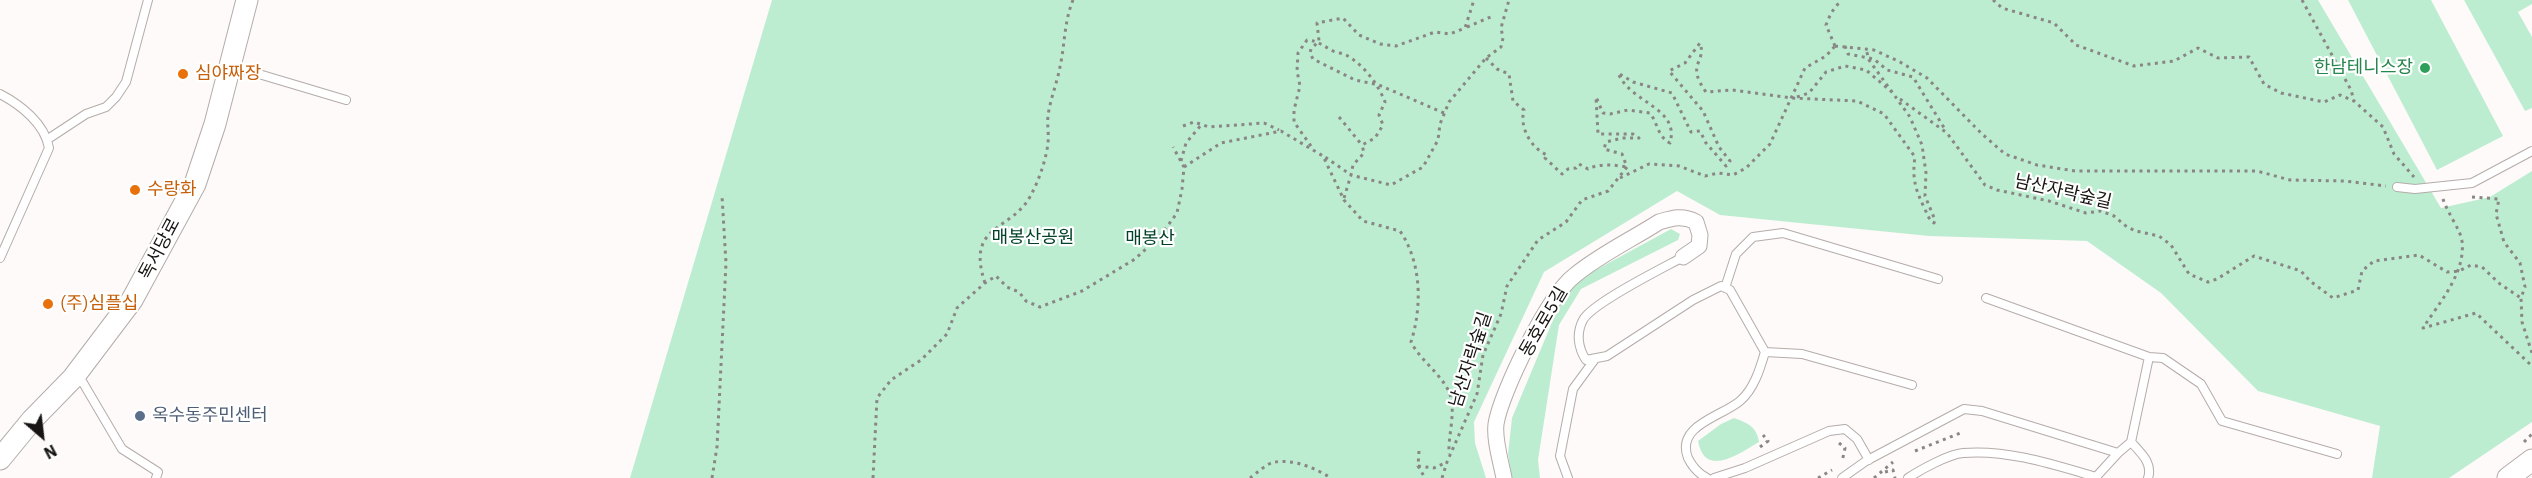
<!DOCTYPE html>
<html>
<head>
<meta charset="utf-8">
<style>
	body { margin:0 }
	#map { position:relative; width:2532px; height:478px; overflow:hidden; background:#fefaf9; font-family:"IBM Plex Sans",sans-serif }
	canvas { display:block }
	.north { position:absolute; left:12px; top:406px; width:60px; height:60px; -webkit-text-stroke:4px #fff; paint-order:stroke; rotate:152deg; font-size:16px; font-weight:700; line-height:24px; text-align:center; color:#171413 }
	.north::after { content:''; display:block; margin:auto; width:21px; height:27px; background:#171413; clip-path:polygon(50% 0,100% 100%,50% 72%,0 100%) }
</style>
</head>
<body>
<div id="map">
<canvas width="2532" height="478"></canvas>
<div class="north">N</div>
</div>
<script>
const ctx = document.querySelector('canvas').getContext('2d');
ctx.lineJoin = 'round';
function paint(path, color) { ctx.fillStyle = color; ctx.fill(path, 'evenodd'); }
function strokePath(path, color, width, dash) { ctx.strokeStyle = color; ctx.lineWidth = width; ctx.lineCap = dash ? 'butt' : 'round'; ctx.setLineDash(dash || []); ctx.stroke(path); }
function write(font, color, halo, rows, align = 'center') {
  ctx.font = font + ' "IBM Plex Sans","Noto Sans KR",sans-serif'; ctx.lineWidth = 4.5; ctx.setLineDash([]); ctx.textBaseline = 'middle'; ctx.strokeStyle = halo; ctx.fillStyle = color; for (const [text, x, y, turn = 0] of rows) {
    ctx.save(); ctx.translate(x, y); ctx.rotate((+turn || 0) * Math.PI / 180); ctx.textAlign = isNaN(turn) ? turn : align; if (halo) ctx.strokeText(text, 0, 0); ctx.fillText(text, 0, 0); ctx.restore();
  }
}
paint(new Path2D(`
	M 772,0 L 2318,0 L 2441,208 L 2490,197 L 2532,171 L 2532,422 L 2449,478 L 2372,478 L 2380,426 L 2258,391 L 2161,293 L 2087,241 L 1929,236 L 1720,215 L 1677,191 L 1544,272 L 1474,422 L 1475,443 L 1486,478 L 630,478 Z
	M 2348,0 L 2431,0 L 2503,136 L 2437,170 Z
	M 2464,0 L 2532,0 L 2532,4 L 2518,12 L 2532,37 L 2532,108 L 2525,111 Z
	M 1671,229 L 1680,234 L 1678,240 L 1581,289 L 1559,325 L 1538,460 L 1540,478 L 1512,478 L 1508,454 L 1512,418 L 1558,308 L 1579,279 Z
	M 1734,418 C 1748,423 1757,427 1759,442 C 1737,455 1705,478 1698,441 L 1721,424 Z`), '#bdedd1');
const lane = new Path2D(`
	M 232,66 L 346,100
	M 0,94 C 21,105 45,124 49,148 L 0,258
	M 48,139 L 86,114 L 106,107 L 116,97 L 126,82 L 148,0
	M 2397,187 L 2415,189 L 2472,183 L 2532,151
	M 1683,257 C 1663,268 1592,303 1583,320 C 1576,333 1578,348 1586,360 L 1607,356 L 1693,300 L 1721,286 L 1730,290 L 1765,352 C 1760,369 1754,389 1740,401 C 1723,416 1675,425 1688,458 C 1692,466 1699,474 1707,478
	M 1725,288 L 1736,254 L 1753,237 L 1783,233 L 1938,279
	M 1986,298 L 2149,357 L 2163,358 L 2201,384 L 2222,421 L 2337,454
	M 1765,352 L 1802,354 L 1912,385
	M 79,376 L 122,449 L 158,472 L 156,478
	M 2131,442 C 2141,453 2153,463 2148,478
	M 2118,453 L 2131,442 L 2149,357
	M 1568,478 L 1560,456 L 1573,389 L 1595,359
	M 1714,478 L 1745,468 L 1829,431 L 1845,429 L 1857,439 L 1869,460
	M 1842,478 L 1866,461 L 1964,409 L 1982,411 L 2118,453 L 2096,477 C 2055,465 2007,449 1963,453 C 1949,454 1920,470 1908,478`);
const street = new Path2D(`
	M 1504,478 C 1501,462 1494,440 1496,424 C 1501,392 1549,295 1574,276 C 1599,255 1631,240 1659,222 C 1673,218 1682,215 1696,222 L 1700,235 L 1699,246 L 1683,257`);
const secondary = new Path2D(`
	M 0,459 L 32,420 L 73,378 L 132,300 L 195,184 L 215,124 L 247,0
	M 2508,478 L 2532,460`);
strokePath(lane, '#b4aca9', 10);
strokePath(street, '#b4aca9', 17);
strokePath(secondary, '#b4aca9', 23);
strokePath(new Path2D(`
	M 1993,0 L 2002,8 L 2054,23 L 2076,45 L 2134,66 L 2174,61 L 2198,48 L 2218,58 L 2249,57 L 2264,84 L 2281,93 L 2324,102 L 2340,95 L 2354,101 L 2383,127 L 2394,154 L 2414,177
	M 2302,0 L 2351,90 L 2354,101
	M 1467,27 L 1493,16
	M 1835,46 L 1874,50 L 1900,62 L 1927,78 L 1982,134 L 2005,154 L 2037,165 L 2075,171 L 2257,171 L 2290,180 L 2345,181 L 2386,186
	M 1835,46 L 1826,25 L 1831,13 L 1841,0
	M 1845,46 L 1848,54 L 1874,59 L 1887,70 L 1913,77 L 1946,131
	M 1486,58 L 1497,69 L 1509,74 L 1513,101 L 1524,110 C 1519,127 1531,148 1547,155 L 1545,158 L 1562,174 L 1568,169 L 1576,168 L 1579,164 L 1588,169 C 1599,163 1615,165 1627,167
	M 1797,97 L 1809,93 L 1826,72 L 1845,66 L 1866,70 L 1893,93
	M 1900,99 L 1947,133 L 1985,185 L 1997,190 L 2049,201 L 2086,213 L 2101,211 L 2114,216 L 2127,227 L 2136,231 L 2159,236 L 2171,245 L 2189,274 L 2208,282 L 2217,279 L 2254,256 L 2301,271 L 2310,281 L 2333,298 L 2358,290 L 2362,271 L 2374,261 L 2419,255 L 2447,272 L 2459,271 L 2471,265 L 2482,267 L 2500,284 L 2521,298
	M 1444,113 L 1379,85 L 1355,80 L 1313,59 L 1310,53 L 1311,49 L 1319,41 L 1317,23 L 1343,18 L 1359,35 L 1380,44 L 1396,46 L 1435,32 L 1450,34 L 1465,28 L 1474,0
	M 1339,117 L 1362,145
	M 1183,126 L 1194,122 L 1209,127 L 1264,123 L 1279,130
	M 1311,146 L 1294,122 L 1294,110 L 1300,86 L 1297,71 L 1298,53 L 1307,40 C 1319,41 1323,46 1333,51 C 1337,53 1342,53 1346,55 C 1364,65 1378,84 1385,102 L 1379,115 L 1383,125 L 1375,138 L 1362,145 L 1364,153 L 1353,165 L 1351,175 L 1325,157
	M 1181,161 L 1186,143 L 1202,124
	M 1184,167 L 1221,143 L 1281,131 L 1323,156 L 1344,200 L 1363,221 L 1400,231 C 1422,263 1422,307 1411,342 C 1421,362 1446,377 1451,398 C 1455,415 1448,437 1449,454
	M 1620,178 L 1649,164 L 1679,166 L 1705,176 L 1718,173 L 1733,175 L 1746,168 L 1770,144 L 1805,68 L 1826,56 L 1835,46
	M 2472,197 L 2499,199 L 2496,214 L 2504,242 L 2520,263 L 2525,287 L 2521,298 L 2522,322 L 2532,353
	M 1344,198 L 1351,175 L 1391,185 L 1423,167 L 1438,140 L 1440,124 L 1449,102 L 1486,58 L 1501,47 L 1503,38 L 1501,28 L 1509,0
	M 2443,199 C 2447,212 2461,231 2462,241 C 2466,273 2439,303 2423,328 L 2476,313 L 2532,366
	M 985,283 C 965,223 1012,232 1031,195 C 1039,180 1046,160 1048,143 C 1049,134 1047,125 1048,116 C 1050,100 1057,83 1060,67 C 1065,44 1064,22 1073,0
	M 2524,442 L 2532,434
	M 1839,443 L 1845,448 L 1842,462
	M 1760,447 L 1768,441 L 1763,435
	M 1419,451 L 1418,466 L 1425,478
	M 1915,451 L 1963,432
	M 1418,466 L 1434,468 L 1447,462
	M 1885,472 L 1893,470 L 1895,478
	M 712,478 L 717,447 L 726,263 L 722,196
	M 873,478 L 877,398 L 891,380 L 921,360 L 947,334 L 957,308 L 985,283 L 996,276 L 1007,287 L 1019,292 L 1026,301 L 1040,307 L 1082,291 L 1135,259 L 1161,235 L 1177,213 L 1182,189 L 1184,167 L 1173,147
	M 1250,478 C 1257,473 1267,463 1275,462 C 1294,459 1315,468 1331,478
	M 1442,478 L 1447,462 L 1477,394 L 1483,355 L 1501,314 L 1507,286 L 1538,240 L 1566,222 L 1582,200 L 1608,191 L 1627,167 L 1622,154 L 1604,149 L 1606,142 L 1622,138 L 1639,138 L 1633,134 L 1598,134 L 1596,97 L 1603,113 L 1610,114 L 1628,110 L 1650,113 C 1658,124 1658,137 1670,143 C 1680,107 1631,104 1618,73 L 1633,82 L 1672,93 L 1691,132 L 1700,131 L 1706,143 L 1726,166 L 1730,161 L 1719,147 L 1703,111 L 1669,71 L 1685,63 L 1700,43 C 1707,63 1685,63 1706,92 L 1732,90 L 1792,98 L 1857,101 L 1884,114 L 1915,157 C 1912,177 1915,189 1924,207 C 1927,213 1928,219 1934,223 L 1935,220 L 1925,196 L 1926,173 L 1922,145 L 1910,117 L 1869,60 L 1866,49
	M 1818,478 L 1832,470
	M 1874,478 L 1893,462`), '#898685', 3, [3, 4.5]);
strokePath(lane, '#fff', 8);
strokePath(street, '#fff', 15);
strokePath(secondary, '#fff', 21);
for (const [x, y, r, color] of [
	[2425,68,6,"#2e9e5b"],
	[183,74,6,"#e8710a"],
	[135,190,6,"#e8710a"],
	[48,304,6,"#e8710a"],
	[140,416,6,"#5c6f8a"]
]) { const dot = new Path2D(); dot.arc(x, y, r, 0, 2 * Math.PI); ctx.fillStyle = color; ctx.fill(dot); strokePath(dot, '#fff', 2); }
write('18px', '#27864d', '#fff', [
	["한남테니스장",2413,68]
], 'right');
write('18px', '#c56008', '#fff', [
	["심야짜장",195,74],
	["수랑화",147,190],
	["(주)심플십",60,304]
], 'left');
write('18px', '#171413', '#fff', [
	["남산자락숲길",2063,192,13],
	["독서당로",160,249,-62],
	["동호로5길",1544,322,-60],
	["남산자락숲길",1471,360,-72]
]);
write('18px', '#014128', '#fff', [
	["매봉산공원",1033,238],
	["매봉산",1150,239]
]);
write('18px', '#4e5e75', '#fff', [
	["옥수동주민센터",152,416]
], 'left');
</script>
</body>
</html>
